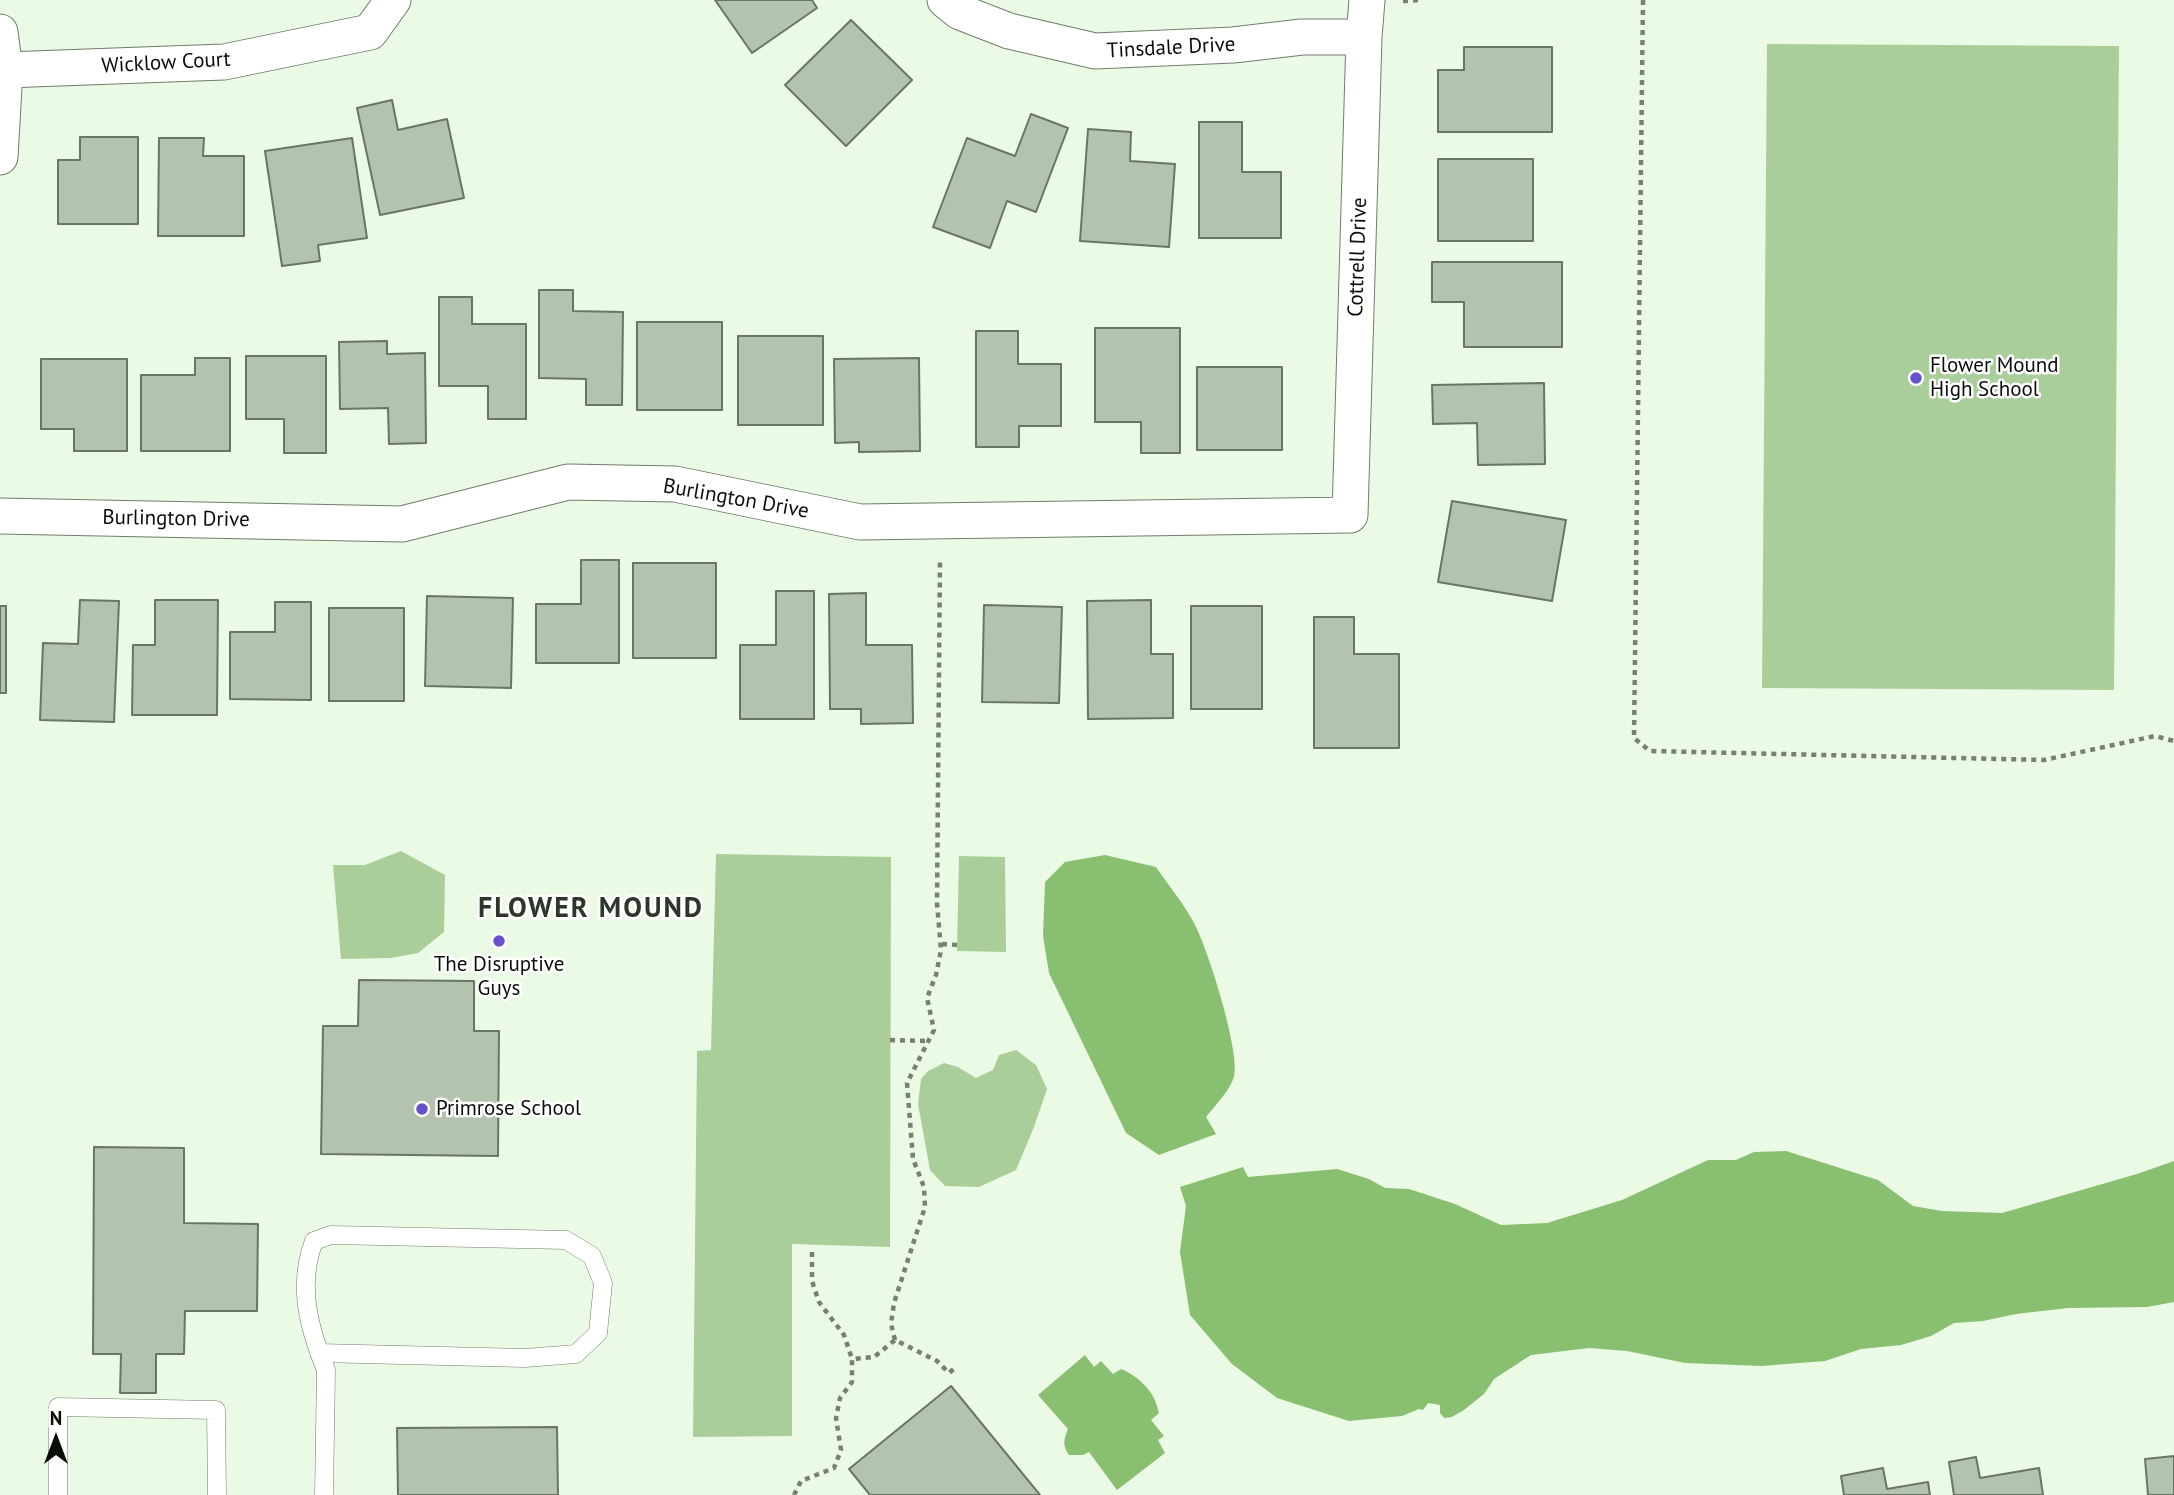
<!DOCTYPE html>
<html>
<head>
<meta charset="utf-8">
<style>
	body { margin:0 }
	#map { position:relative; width:2174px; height:1495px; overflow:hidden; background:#ebfae4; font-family:"PT Sans",sans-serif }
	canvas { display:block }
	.north { position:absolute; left:21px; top:1404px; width:70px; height:70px; -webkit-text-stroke:5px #fff; paint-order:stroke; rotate:0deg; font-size:19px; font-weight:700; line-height:28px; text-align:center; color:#0a0e08 }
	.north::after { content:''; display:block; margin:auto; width:24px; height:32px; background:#0a0e08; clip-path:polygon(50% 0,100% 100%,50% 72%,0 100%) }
</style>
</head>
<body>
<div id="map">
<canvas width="2174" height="1495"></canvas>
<div class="north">N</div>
</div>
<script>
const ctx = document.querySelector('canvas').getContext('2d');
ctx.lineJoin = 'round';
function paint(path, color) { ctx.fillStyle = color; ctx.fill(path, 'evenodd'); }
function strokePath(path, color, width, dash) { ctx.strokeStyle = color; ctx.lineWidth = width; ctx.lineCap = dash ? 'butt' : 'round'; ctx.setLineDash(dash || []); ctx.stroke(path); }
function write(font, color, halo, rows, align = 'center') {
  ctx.font = font + ' "PT Sans",sans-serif'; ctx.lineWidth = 5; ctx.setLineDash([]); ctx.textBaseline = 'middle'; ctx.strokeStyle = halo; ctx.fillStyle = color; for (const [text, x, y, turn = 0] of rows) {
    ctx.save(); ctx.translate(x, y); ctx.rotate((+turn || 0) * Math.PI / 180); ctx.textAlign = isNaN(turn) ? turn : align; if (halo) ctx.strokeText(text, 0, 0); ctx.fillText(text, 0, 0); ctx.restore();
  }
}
paint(new Path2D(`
	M 1767,44 L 2119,46 L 2114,690 L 1762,688 Z
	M 401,851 L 445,875 L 444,932 L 418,953 L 391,958 L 341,959 L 333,865 L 365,865 Z
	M 716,854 L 891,857 L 890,1247 L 792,1244 L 792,1436 L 693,1437 L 697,1051 L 711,1050 Z
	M 959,856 L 1005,857 L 1006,952 L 957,951 Z
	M 1016,1050 L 1036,1065 L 1047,1089 L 1034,1127 L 1016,1170 L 979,1187 L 945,1186 L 930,1170 L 918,1104 L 921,1079 L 928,1071 L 944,1063 L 958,1067 L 976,1078 L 993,1070 L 999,1055 Z`), '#aace9a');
paint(new Path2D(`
	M 1105,855 L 1156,867 C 1169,886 1185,905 1195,925 C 1208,950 1241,1053 1234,1077 C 1229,1092 1216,1104 1206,1117 L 1216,1134 L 1159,1155 L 1126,1133 L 1049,973 L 1043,936 L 1045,882 L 1065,862 Z
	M 1786,1151 L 1878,1180 L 1913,1206 L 1942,1211 L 2002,1213 L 2137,1174 L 2174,1161 L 2174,1302 L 2147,1307 L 2068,1308 L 2016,1314 L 1983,1321 L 1954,1323 L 1931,1336 L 1901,1345 L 1861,1349 L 1825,1361 L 1761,1366 L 1685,1363 L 1627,1351 L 1589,1348 L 1531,1355 L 1494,1379 L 1484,1394 L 1464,1410 L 1452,1417 L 1444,1418 L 1440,1413 L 1440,1405 L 1428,1403 L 1423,1410 L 1419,1409 L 1402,1416 L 1349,1421 L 1277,1398 L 1232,1364 L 1190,1315 L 1180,1252 L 1186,1206 L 1180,1187 L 1243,1167 L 1248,1177 L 1337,1169 L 1369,1179 L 1385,1188 L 1409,1189 L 1455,1204 L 1501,1225 L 1547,1223 L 1622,1200 L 1708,1160 L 1736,1160 L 1754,1152 Z
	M 1085,1355 L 1094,1367 L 1101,1361 L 1113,1374 L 1121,1369 C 1140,1377 1155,1392 1159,1413 L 1151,1420 L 1164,1436 L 1158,1440 L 1165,1453 L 1117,1490 L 1089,1452 L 1083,1455 L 1069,1455 C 1062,1445 1064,1439 1068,1429 L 1038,1395 Z`), '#89bf70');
const building = new Path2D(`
	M 715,0 L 812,0 L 817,8 L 752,53 Z
	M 851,20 L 912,80 L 846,146 L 785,85 Z
	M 1464,47 L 1552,47 L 1552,132 L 1438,132 L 1438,70 L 1464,70 Z
	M 392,100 L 398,130 L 447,119 L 464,198 L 380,215 L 357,108 Z
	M 1031,114 L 1068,128 L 1036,212 L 1007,201 L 990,248 L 933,227 L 967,138 L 1015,156 Z
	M 1199,122 L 1242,122 L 1242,172 L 1281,172 L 1281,238 L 1199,238 Z
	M 1088,129 L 1131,132 L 1130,161 L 1175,164 L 1169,247 L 1080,241 Z
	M 80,137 L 138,137 L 138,224 L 58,224 L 58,160 L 80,160 Z
	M 159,138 L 204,138 L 203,156 L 244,156 L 244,236 L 158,236 Z
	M 352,138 L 367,238 L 318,245 L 320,261 L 282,266 L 265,151 Z
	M 1438,159 L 1533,159 L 1533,241 L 1438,241 Z
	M 1432,262 L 1562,262 L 1562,347 L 1464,347 L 1464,302 L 1432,302 Z
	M 539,290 L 573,290 L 573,311 L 623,312 L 622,405 L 586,405 L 586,379 L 539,378 Z
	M 439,297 L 472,297 L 472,324 L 526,324 L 526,419 L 488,419 L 488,386 L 439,386 Z
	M 637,322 L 722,322 L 722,410 L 637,410 Z
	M 1095,328 L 1180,328 L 1180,453 L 1141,453 L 1141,422 L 1095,422 Z
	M 976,331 L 1018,331 L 1018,364 L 1061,364 L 1061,426 L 1019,426 L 1019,447 L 976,447 Z
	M 738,336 L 823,336 L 823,425 L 738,425 Z
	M 387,341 L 387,354 L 425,353 L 426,443 L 389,444 L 388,408 L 340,409 L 339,342 Z
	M 246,356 L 326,356 L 326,453 L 284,453 L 284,419 L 246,419 Z
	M 195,358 L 230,358 L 230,451 L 141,451 L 141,375 L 195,375 Z
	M 919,358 L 920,451 L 859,452 L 859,442 L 835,443 L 834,359 Z
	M 41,359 L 127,359 L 127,451 L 74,451 L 74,429 L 41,429 Z
	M 1197,367 L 1282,367 L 1282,450 L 1197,450 Z
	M 1544,383 L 1545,464 L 1478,465 L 1477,423 L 1433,424 L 1432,385 Z
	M 1452,501 L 1566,520 L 1552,601 L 1438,582 Z
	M 581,560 L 619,560 L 619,663 L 536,663 L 536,604 L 581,604 Z
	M 633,563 L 716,563 L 716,658 L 633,658 Z
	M 776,591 L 814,591 L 814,719 L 740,719 L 740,645 L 776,645 Z
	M 866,593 L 866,645 L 912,645 L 913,723 L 861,724 L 861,709 L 830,709 L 829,594 Z
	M 427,596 L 513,598 L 511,688 L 425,686 Z
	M 80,600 L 119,601 L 114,722 L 40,720 L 43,643 L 78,644 Z
	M 155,600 L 218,600 L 217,715 L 132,715 L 133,645 L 155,645 Z
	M 1151,600 L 1151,654 L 1173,654 L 1173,718 L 1088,719 L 1087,601 Z
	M 275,602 L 311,602 L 311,700 L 230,699 L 230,632 L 275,632 Z
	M 984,605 L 1062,607 L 1059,703 L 982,702 Z
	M 0,606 L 6,606 L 6,693 L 0,693 Z
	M 1191,606 L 1262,606 L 1262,709 L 1191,709 Z
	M 329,608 L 404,608 L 404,701 L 329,701 Z
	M 1314,617 L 1354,617 L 1354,654 L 1399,654 L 1399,748 L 1314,748 Z
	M 359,980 L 474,981 L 474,1031 L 499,1031 L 498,1156 L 321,1154 L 323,1026 L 358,1026 Z
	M 94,1147 L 184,1148 L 184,1223 L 258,1224 L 257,1311 L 185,1311 L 184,1354 L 156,1354 L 156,1393 L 120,1393 L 121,1354 L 93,1354 Z
	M 951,1386 L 956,1392 L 1040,1495 L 870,1495 L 849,1469 Z
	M 557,1427 L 558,1495 L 398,1495 L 397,1428 Z
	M 2174,1456 L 2174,1495 L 2148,1495 L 2145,1459 Z
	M 1976,1457 L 1980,1478 L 2039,1468 L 2043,1495 L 1954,1495 L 1949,1462 Z
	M 1883,1468 L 1887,1489 L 1928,1482 L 1930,1495 L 1844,1495 L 1841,1476 Z`);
paint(building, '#b4c3ae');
strokePath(building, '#697664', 2);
const lane = new Path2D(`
	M 319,1353 L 525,1358 L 576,1354 L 598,1333 L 603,1283 L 592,1256 L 566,1240 L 331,1235 L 314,1241 C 297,1285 309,1329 326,1370 L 324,1495
	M 58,1495 L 58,1407 L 216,1410 L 217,1495`);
const street = new Path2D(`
	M 945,0 L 960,12 L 1009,31 L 1095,51 L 1233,45 L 1302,37 L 1364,37
	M 0,32 L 5,70 L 0,157
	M 5,70 L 224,62 L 370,32 L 393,0
	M 0,516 L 402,524 L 568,482 L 675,484 L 860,522 L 1350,515 L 1364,37 L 1367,0`);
strokePath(lane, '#6f7d6a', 19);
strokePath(street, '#6f7d6a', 37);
strokePath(new Path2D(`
	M 1643,0 L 1634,738 L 1650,751 L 2044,760 L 2155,736 L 2174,741
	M 1403,1 L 1420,0
	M 942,944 L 958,945
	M 890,1040 L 928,1041
	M 812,1252 L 812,1281 L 819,1302 L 844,1335 L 852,1359
	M 895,1340 L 891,1324 L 894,1303 L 925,1207 L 924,1187 L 913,1159 L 907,1083 L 934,1030 L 927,998 L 936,975 L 941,950 L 937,903 L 940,558
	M 794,1495 L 801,1481 L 834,1468 L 841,1450 L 836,1418 L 840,1398 L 852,1382 L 852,1359 L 874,1357 L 895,1340 L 937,1361 L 949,1373 L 956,1367`), '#778072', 4.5, [5, 5]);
strokePath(lane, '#fff', 18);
strokePath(street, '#fff', 35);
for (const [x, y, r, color] of [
	[1916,378,7,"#6752cb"],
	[499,941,7,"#6752cb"],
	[422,1109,7,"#6752cb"]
]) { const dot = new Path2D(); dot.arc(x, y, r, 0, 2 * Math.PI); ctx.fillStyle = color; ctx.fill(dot); strokePath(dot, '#fff', 2.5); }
write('21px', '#0a0e08', '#fff', [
	["Tinsdale Drive",1171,48,-3],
	["Wicklow Court",166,63,-3],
	["Cottrell Drive",1358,257,-88],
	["Burlington Drive",736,499,10],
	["Burlington Drive",176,519,1]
]);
write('21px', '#0a0e08', '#fff', [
	["Flower Mound",1930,366],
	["High School",1930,390],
	["The Disruptive",499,965,"center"],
	["Guys",499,989,"center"],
	["Primrose School",436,1109]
], 'left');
ctx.letterSpacing = '2px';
write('bold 28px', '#2c3727', '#fff', [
	["FLOWER MOUND",591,909]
]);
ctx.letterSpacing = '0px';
</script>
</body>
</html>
